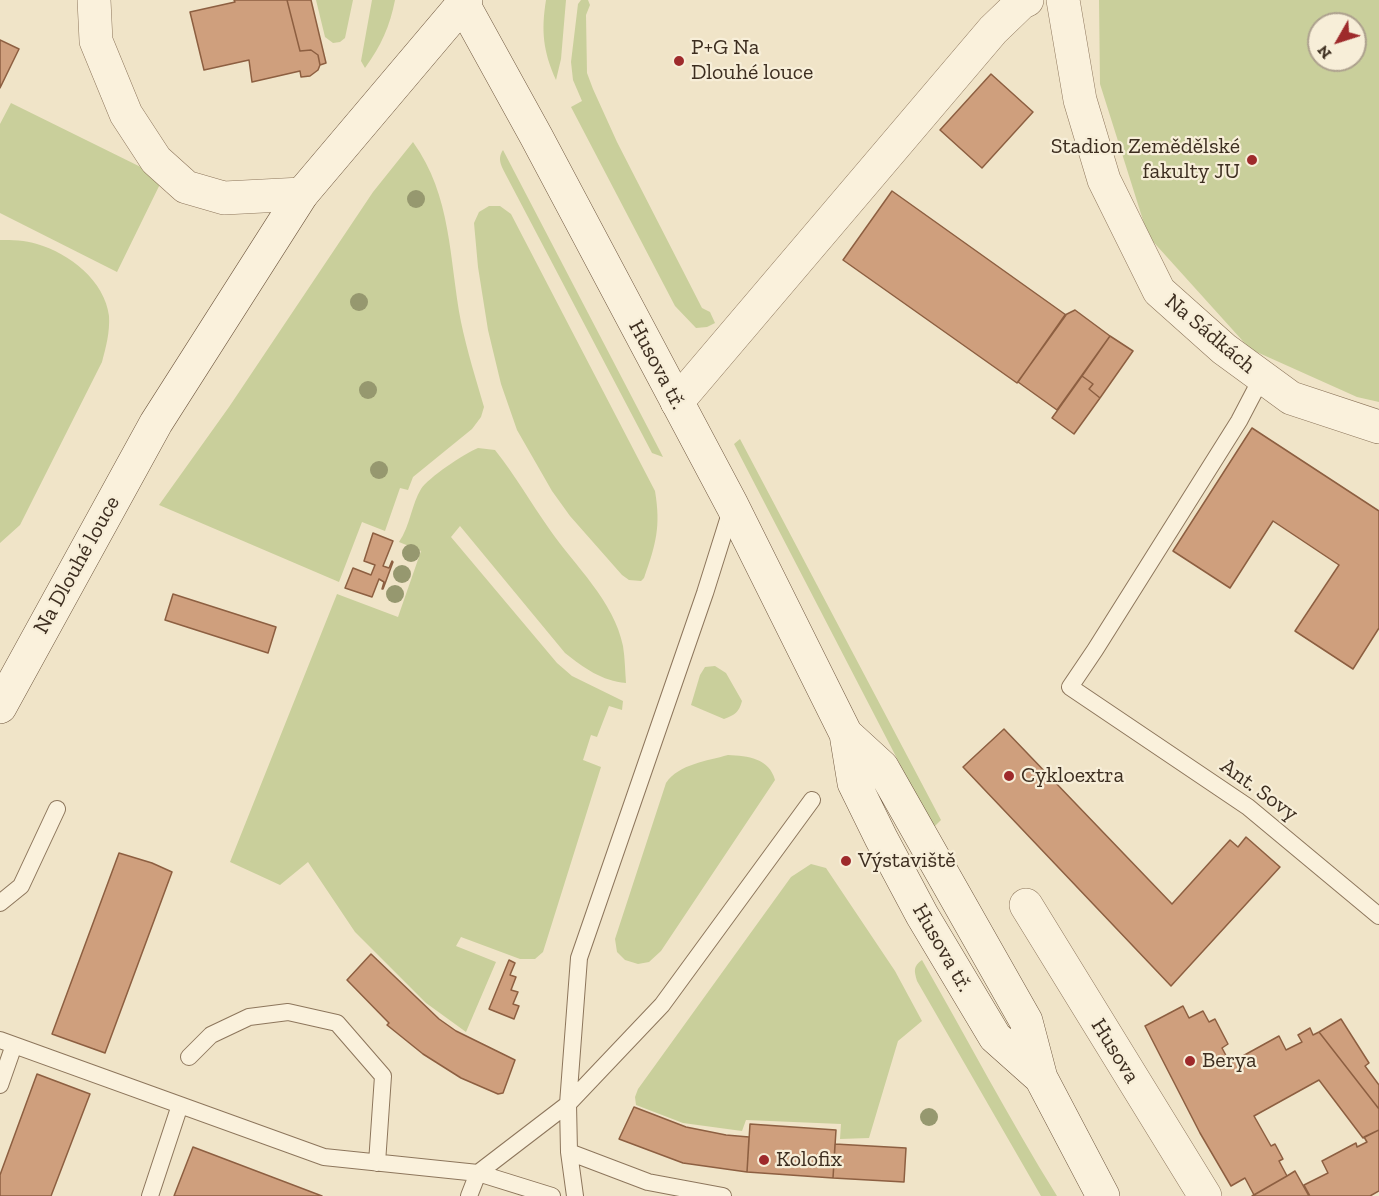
<!DOCTYPE html>
<html>
<head>
<meta charset="utf-8">
<style>
	body { margin:0 }
	#map { position:relative; width:1379px; height:1196px; overflow:hidden; background:#f0e4c8; font-family:"Zilla Slab",serif }
	canvas { display:block }
	.north { position:absolute; left:1307px; top:12px; width:60px; height:60px; box-sizing:border-box; background:#f7eed8; border:2px solid #ada18e; border-radius:50%; rotate:231deg; font-size:16px; font-weight:700; line-height:24px; text-align:center; color:#3d2e20 }
	.north::after { content:''; display:block; margin:auto; width:21px; height:27px; background:#9e2a2b; clip-path:polygon(50% 0,100% 100%,50% 72%,0 100%) }
</style>
</head>
<body>
<div id="map">
<canvas width="1379" height="1196"></canvas>
<div class="north">N</div>
</div>
<script>
const ctx = document.querySelector('canvas').getContext('2d');
ctx.lineJoin = 'round';
function paint(path, color) { ctx.fillStyle = color; ctx.fill(path, 'evenodd'); }
function strokePath(path, color, width, dash) { ctx.strokeStyle = color; ctx.lineWidth = width; ctx.lineCap = dash ? 'butt' : 'round'; ctx.setLineDash(dash || []); ctx.stroke(path); }
function write(font, color, halo, rows, align = 'center') {
  ctx.font = font + ' "Zilla Slab",serif'; ctx.lineWidth = 4.5; ctx.setLineDash([]); ctx.textBaseline = 'middle'; ctx.strokeStyle = halo; ctx.fillStyle = color; for (const [text, x, y, turn = 0] of rows) {
    ctx.save(); ctx.translate(x, y); ctx.rotate((+turn || 0) * Math.PI / 180); ctx.textAlign = isNaN(turn) ? turn : align; if (halo) ctx.strokeText(text, 0, 0); ctx.fillText(text, 0, 0); ctx.restore();
  }
}
paint(new Path2D(`
	M 316,0 L 353,0 L 345,38 L 340,42 L 333,43 L 325,37 Z
	M 372,0 L 395,0 C 390,26 381,46 365,68 L 361,61 Z
	M 546,0 L 566,0 L 561,59 L 556,80 C 543,51 541,31 546,0 Z
	M 581,0 L 588,0 L 590,5 L 586,15 L 587,73 L 593,89 L 617,142 L 702,308 L 710,312 L 715,323 L 707,327 L 696,328 L 675,306 L 571,107 L 582,101 L 573,80 L 571,62 L 578,4 Z
	M 1099,0 L 1379,0 L 1379,402 L 1357,397 L 1250,349 L 1148,236 L 1100,84 ZM 1319,24 L 1355,24 L 1355,60 L 1319,60 Z
	M 11,103 L 163,178 L 117,272 L 0,213 L 0,124 Z
	M 413,142 C 452,196 449,259 461,322 C 467,351 476,379 484,407 L 481,417 L 472,429 L 413,477 L 408,490 L 400,488 L 385,531 L 362,522 L 339,582 L 159,505 L 229,407 L 373,192 Z
	M 503,150 L 660,451 L 663,457 L 652,453 L 507,177 C 503,168 496,160 503,150 Z
	M 489,206 L 500,206 L 511,214 L 655,491 C 661,527 656,544 644,578 L 641,581 L 629,580 L 622,575 L 570,516 L 552,491 L 517,430 L 501,384 L 488,330 L 478,267 L 474,223 L 479,212 Z
	M 0,240 C 12,240 25,240 37,244 C 69,253 105,281 109,316 C 110,332 106,347 102,362 L 20,525 L 0,543 Z
	M 740,439 L 941,820 L 933,828 L 734,444 Z
	M 478,448 L 495,450 C 515,475 531,503 550,530 C 575,566 614,601 623,646 C 625,658 625,671 626,683 C 602,681 584,668 565,653 L 460,526 L 451,537 L 557,663 L 572,676 L 623,701 L 622,710 L 609,706 L 597,737 L 591,735 L 583,760 L 601,767 L 543,952 L 535,959 L 520,959 L 461,937 L 456,946 L 496,962 L 466,1032 L 426,1003 L 355,932 L 308,862 L 280,885 L 230,862 L 337,594 L 398,617 L 421,551 L 399,542 C 410,526 412,503 421,489 C 428,478 465,453 478,448 Z
	M 715,666 L 726,673 L 742,701 C 739,712 735,715 724,719 L 691,705 L 700,675 L 705,667 Z
	M 728,755 C 748,756 769,758 775,780 L 661,951 L 649,962 L 638,964 L 625,960 L 617,952 L 615,939 L 666,783 C 679,764 707,761 728,755 Z
	M 811,864 L 826,868 L 895,971 L 922,1021 L 898,1041 L 869,1138 L 840,1139 L 841,1124 L 746,1120 L 742,1131 L 683,1123 L 636,1105 L 635,1097 L 638,1089 L 791,877 Z
	M 922,960 C 967,1038 1009,1119 1057,1196 L 1041,1196 L 917,981 C 914,971 913,966 922,960 Z`), '#c9cf9b');
const building = new Path2D(`
	M 234,0 L 287,0 L 300,51 L 311,50 L 318,55 L 320,65 L 318,70 L 310,76 L 301,77 L 300,71 L 252,82 L 249,60 L 204,70 L 190,12 L 235,2 Z
	M 287,0 L 311,0 L 326,63 L 320,65 L 318,55 L 311,50 L 300,51 Z
	M 0,40 L 19,49 L 0,88 Z
	M 991,74 L 1033,112 L 982,168 L 940,130 Z
	M 892,191 L 1066,315 L 1017,383 L 843,260 Z
	M 1075,310 L 1110,336 L 1057,410 L 1018,382 L 1065,315 Z
	M 1110,336 L 1133,351 L 1100,398 L 1089,389 L 1093,384 L 1082,376 Z
	M 1082,376 L 1093,384 L 1089,389 L 1100,398 L 1074,434 L 1052,418 Z
	M 1252,428 L 1379,511 L 1379,628 L 1353,669 L 1295,631 L 1339,565 L 1273,521 L 1230,588 L 1173,551 Z
	M 373,533 L 393,541 L 383,566 L 389,568 L 392,561 L 393,562 L 383,589 L 382,589 L 384,582 L 379,579 L 372,597 L 345,588 L 353,568 L 371,575 L 375,565 L 364,561 Z
	M 173,594 L 276,627 L 268,653 L 165,620 Z
	M 1004,729 L 1172,904 L 1230,840 L 1238,847 L 1246,837 L 1280,867 L 1171,986 L 963,767 Z
	M 119,853 L 152,863 L 172,872 L 105,1053 L 52,1034 Z
	M 371,954 L 439,1019 L 456,1031 L 515,1060 L 503,1093 L 498,1094 L 461,1078 L 423,1054 L 387,1025 L 389,1023 L 347,980 Z
	M 509,960 L 515,963 L 510,975 L 516,977 L 511,990 L 518,992 L 513,1004 L 519,1006 L 514,1019 L 489,1009 Z
	M 1183,1006 L 1189,1018 L 1203,1011 L 1209,1022 L 1215,1019 L 1228,1044 L 1222,1048 L 1230,1063 L 1279,1036 L 1286,1050 L 1302,1042 L 1298,1035 L 1310,1028 L 1313,1035 L 1319,1032 L 1379,1109 L 1379,1130 L 1363,1138 L 1319,1080 L 1254,1116 L 1271,1146 L 1275,1144 L 1283,1159 L 1279,1161 L 1287,1176 L 1254,1195 L 1245,1178 L 1231,1186 L 1200,1133 L 1145,1026 Z
	M 1341,1019 L 1369,1063 L 1365,1066 L 1379,1085 L 1379,1109 L 1319,1032 Z
	M 37,1074 L 90,1094 L 51,1196 L 0,1196 L 0,1175 Z
	M 634,1107 L 686,1127 L 726,1135 L 749,1137 L 747,1172 L 683,1163 L 619,1139 Z
	M 750,1124 L 836,1130 L 833,1178 L 747,1172 Z
	M 1379,1130 L 1379,1191 L 1370,1196 L 1310,1196 L 1304,1185 L 1328,1173 L 1322,1161 L 1356,1143 L 1357,1147 L 1367,1142 L 1364,1137 Z
	M 835,1144 L 906,1148 L 904,1182 L 833,1178 Z
	M 193,1147 L 322,1196 L 174,1196 Z
	M 1295,1171 L 1309,1196 L 1252,1196 L 1287,1176 Z`);
paint(building, '#cf9f7d');
strokePath(building, '#8d5f41', 1.5);
const lane = new Path2D(`
	M 1262,377 L 1239,421 L 1095,650 L 1070,687 L 1248,807 L 1379,916
	M 0,903 L 21,886 L 57,809
	M 0,1040 L 324,1157 L 478,1173 L 552,1196
	M 189,1057 L 211,1035 L 249,1017 L 288,1012 L 337,1023 L 383,1076 L 377,1163
	M 0,1085 L 14,1045
	M 569,1152 L 648,1182 L 723,1196
	M 150,1196 L 180,1105
	M 469,1196 L 478,1173 L 568,1104 L 579,958 L 705,593 L 732,507
	M 575,1196 L 569,1152 L 568,1104 L 662,1005 L 812,800`);
const street = new Path2D(`
	M 94,0 L 96,41 L 126,114 L 156,160 L 186,187 L 224,198 L 302,194
	M 1063,0 L 1080,100 L 1104,180 L 1159,291 L 1224,349 L 1291,398 L 1379,427
	M 677,402 L 993,30 L 1021,3 L 1027,0
	M 1026,905 L 1205,1196`);
const secondary = new Path2D(`
	M 461,0 L 536,136 L 732,505 L 846,734 L 854,783 L 881,838 L 922,915 L 995,1037 L 1041,1078
	M 0,707 L 156,423 L 302,194 L 466,0
	M 846,734 L 882,767 L 1026,1021 L 1041,1078 L 1103,1196`);
strokePath(lane, '#8d765c', 18);
strokePath(street, '#8d765c', 34);
strokePath(secondary, '#6f573f', 34);
strokePath(lane, '#faf1dc', 16);
strokePath(street, '#faf1dc', 33);
strokePath(secondary, '#faf1dc', 33);
ctx.fillStyle = '#96986f';
for (const [x, y] of [
	[416,199],
	[359,302],
	[368,390],
	[379,470],
	[411,553],
	[402,574],
	[395,594],
	[929,1117]
]) { ctx.beginPath(); ctx.arc(x, y, 9, 0, 2 * Math.PI); ctx.fill(); }
for (const [x, y, r, color] of [
	[679,61,6,"#9e2a2b"],
	[1252,160,6,"#9e2a2b"],
	[1009,776,6,"#9e2a2b"],
	[846,861,6,"#9e2a2b"],
	[1190,1061,6,"#9e2a2b"],
	[764,1160,6,"#9e2a2b"]
]) { const dot = new Path2D(); dot.arc(x, y, r, 0, 2 * Math.PI); ctx.fillStyle = color; ctx.fill(dot); strokePath(dot, '#f7eed8', 2); }
write('22px', '#3d2e20', '#f7eed8', [
	["P+G Na",691,48],
	["Dlouhé louce",691,73],
	["Stadion Zemědělské",1240,147,"right"],
	["fakulty JU",1240,172,"right"],
	["Cykloextra",1021,776],
	["Výstaviště",858,861],
	["Berya",1202,1061],
	["Kolofix",776,1160]
], 'left');
write('22px', '#3d2e20', '#f7eed8', [
	["Na Sádkách",1210,334,40],
	["Husova tř.",657,365,62],
	["Na Dlouhé louce",77,565,-61],
	["Ant. Sovy",1259,790,36],
	["Husova tř.",942,948,60],
	["Husova",1115,1051,58]
]);
</script>
</body>
</html>
